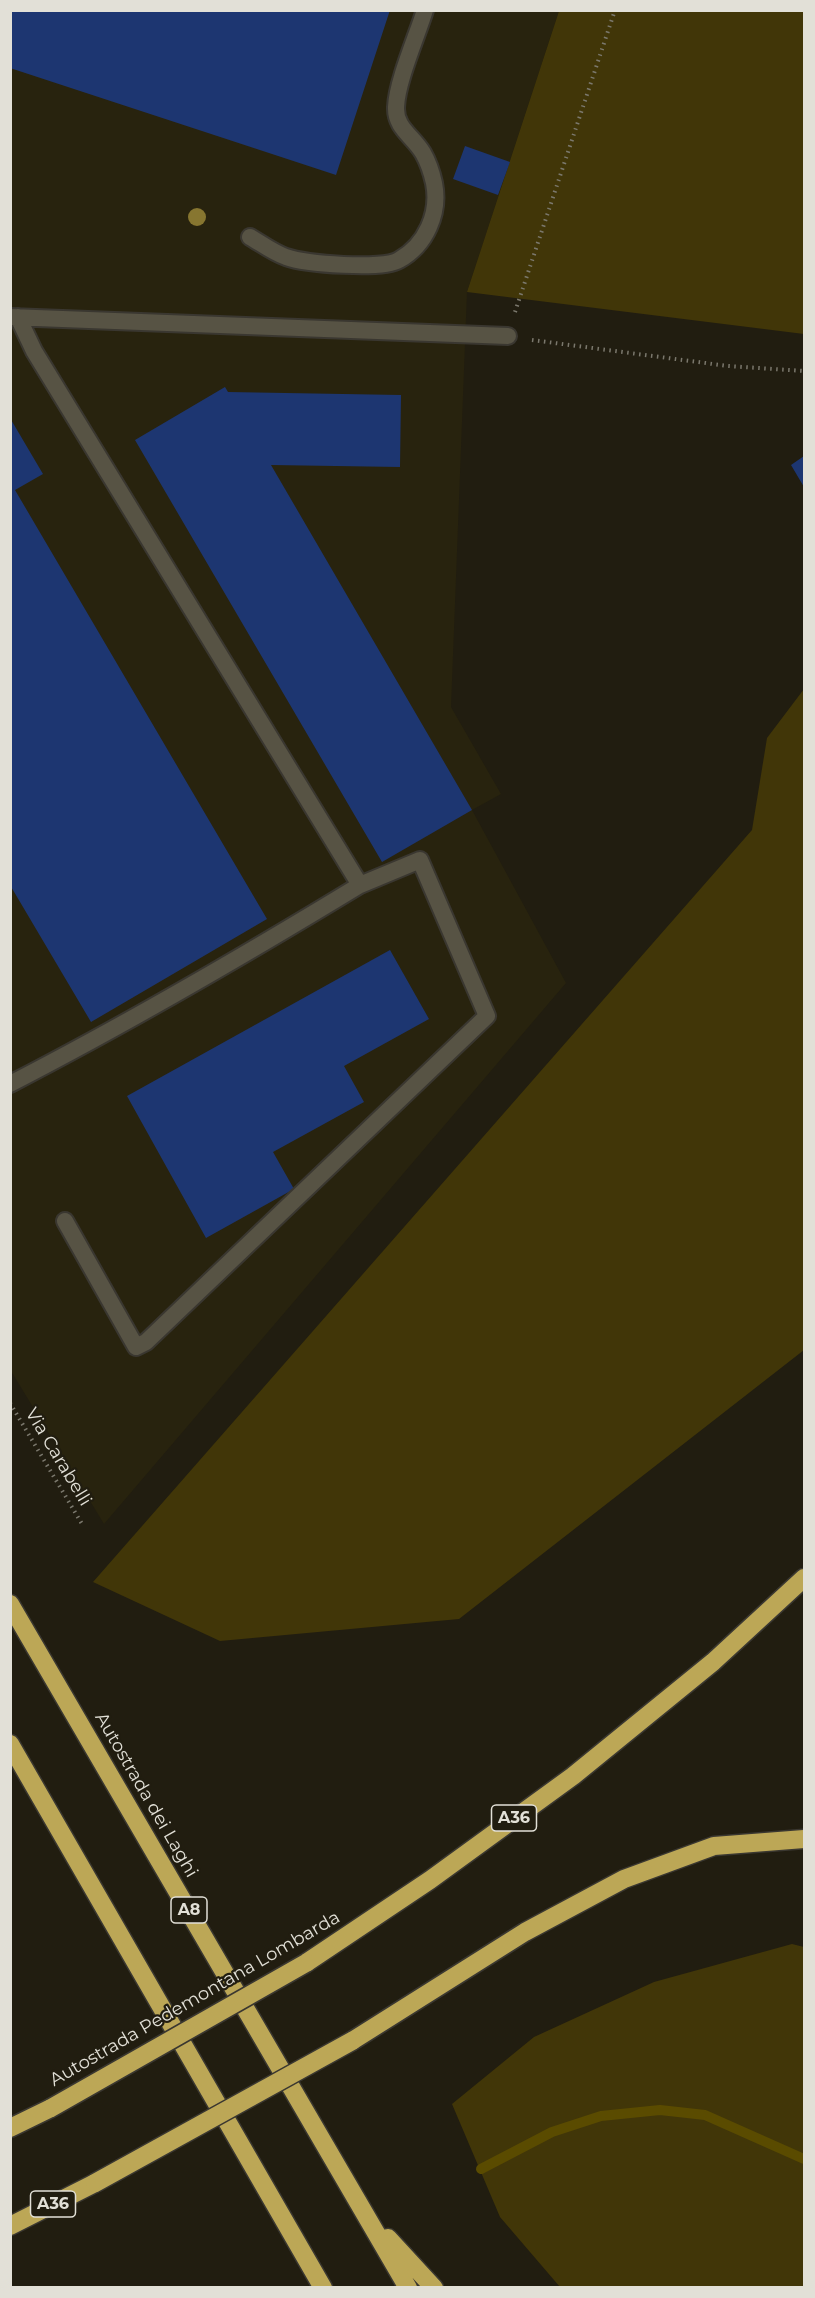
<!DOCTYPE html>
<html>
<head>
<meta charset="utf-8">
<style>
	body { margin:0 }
	#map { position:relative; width:815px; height:2298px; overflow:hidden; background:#211d10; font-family:Montserrat,sans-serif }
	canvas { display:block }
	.frame { position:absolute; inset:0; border:12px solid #e2e0d7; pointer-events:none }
</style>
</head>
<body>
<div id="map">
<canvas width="815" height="2298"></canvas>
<div class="frame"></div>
</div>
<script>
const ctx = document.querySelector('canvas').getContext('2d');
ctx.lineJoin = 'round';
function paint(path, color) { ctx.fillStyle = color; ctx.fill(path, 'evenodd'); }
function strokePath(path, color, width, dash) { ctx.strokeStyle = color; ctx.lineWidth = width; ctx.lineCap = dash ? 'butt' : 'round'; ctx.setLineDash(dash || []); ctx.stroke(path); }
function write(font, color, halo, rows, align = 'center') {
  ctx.font = font + ' Montserrat,sans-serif'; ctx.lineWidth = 4.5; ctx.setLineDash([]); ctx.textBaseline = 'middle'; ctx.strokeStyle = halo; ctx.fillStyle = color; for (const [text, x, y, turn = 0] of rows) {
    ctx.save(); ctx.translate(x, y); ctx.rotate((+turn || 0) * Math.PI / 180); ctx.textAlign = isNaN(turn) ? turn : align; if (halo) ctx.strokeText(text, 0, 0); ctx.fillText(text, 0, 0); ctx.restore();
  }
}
paint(new Path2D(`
	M 11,11 L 559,11 L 467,292 L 451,707 L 501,794 L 472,810 L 566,983 L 104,1524 L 11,1371 Z`), '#28230e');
paint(new Path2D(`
	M 559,11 L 804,11 L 804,334 L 467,292 Z
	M 804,689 L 804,1350 L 459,1619 L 220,1641 L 93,1582 L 752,830 L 767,738 Z
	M 792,1944 L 804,1947 L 804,2287 L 560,2287 L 500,2217 L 452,2104 L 534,2037 L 654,1982 Z`), '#413608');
strokePath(new Path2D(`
	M 481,2169 L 552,2132 L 601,2116 L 660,2110 L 705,2115 L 804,2159`), '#5a4b00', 10);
paint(new Path2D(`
	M 10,10 L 390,10 L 336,175 L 10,68 Z
	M 465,146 L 510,162 L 498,195 L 453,179 Z
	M 225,387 L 228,392 L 401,395 L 400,467 L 271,465 L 472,810 L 382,862 L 135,440 Z
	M 10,418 L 43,474 L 15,490 L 267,919 L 91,1022 L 10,885 Z
	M 804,456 L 804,487 L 791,465 Z
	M 390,950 L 429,1019 L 344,1066 L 364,1102 L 273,1152 L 294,1189 L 206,1238 L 127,1096 Z`), '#1d3671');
const service = new Path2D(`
	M 250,237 C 262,244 274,253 286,257 C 305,264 383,270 399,260 C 426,245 440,213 434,183 C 432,174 427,160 423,153 C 413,136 395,128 396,107 C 397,81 417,36 425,10
	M 10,317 L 508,336
	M 10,1084 C 130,1022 245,955 360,885 L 34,351 L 18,317
	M 65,1221 L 136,1347 L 146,1342 L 487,1016 L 420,860 L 360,885`);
const motorway = new Path2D(`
	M 10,1604 L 408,2288
	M 10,1744 L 323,2288
	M 306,1963 L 430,1880 L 573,1776 L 713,1662 L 804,1578
	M 352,2041 L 525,1932 L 624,1879 L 714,1846 L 804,1839
	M 10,2128 L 51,2108
	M 10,2226 L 95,2183
	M 388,2238 L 434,2288`);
strokePath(service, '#3a3730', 20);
strokePath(motorway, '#3a3730', 21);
strokePath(new Path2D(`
	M 515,312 L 615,10
	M 532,340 L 728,366 L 804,371
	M 10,1403 L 82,1524`), '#7b786d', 4, [1.5, 4.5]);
strokePath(service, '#575344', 16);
strokePath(motorway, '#bca756', 18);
const motorwayBridge = new Path2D(`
	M 51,2108 L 306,1963
	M 95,2183 L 352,2041`);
strokePath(motorwayBridge, '#3a3730', 21, []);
strokePath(motorwayBridge, '#bca756', 18);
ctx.fillStyle = '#877630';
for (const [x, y] of [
	[197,217]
]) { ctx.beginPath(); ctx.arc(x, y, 9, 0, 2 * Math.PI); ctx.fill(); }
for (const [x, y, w] of [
	[514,1818,45],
	[189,1910,36],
	[53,2204,45]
]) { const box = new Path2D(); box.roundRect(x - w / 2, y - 13, w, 26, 4.5); ctx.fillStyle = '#211d10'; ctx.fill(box); strokePath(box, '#e2e0d7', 1.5); }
write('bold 16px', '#e2e0d7', null, [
	["A36",514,1818],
	["A8",189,1910],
	["A36",53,2204]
]);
write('18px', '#e2e0d7', '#211d10', [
	["Via Carabelli",58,1457,59],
	["Autostrada dei Laghi",146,1795,60],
	["Autostrada Pedemontana Lombarda",195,1999,-30]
]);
</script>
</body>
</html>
